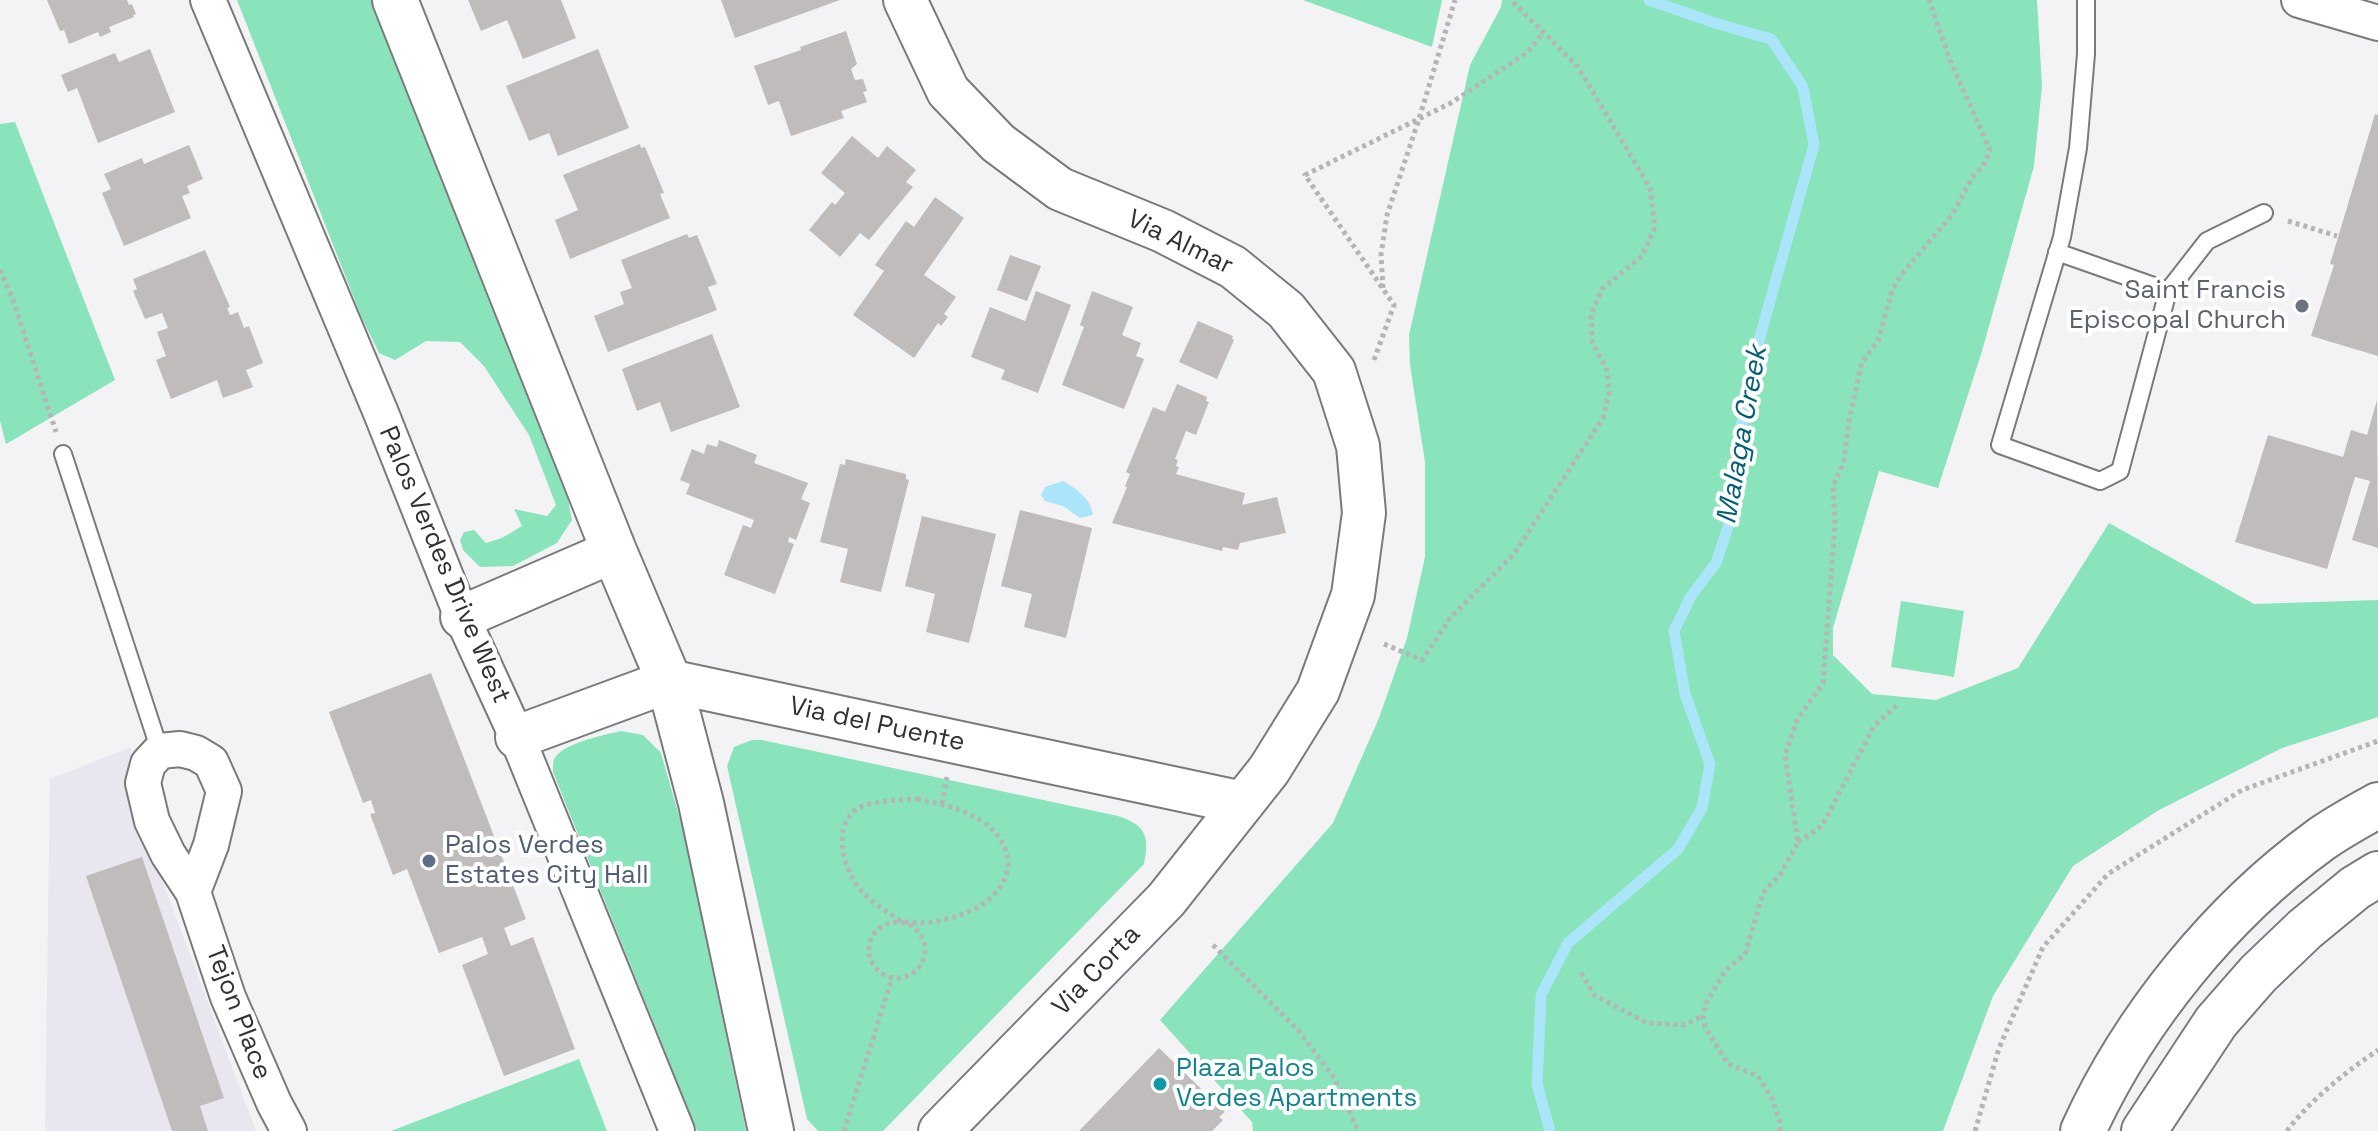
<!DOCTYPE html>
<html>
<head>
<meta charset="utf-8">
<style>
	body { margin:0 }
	canvas { display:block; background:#f3f2f5 }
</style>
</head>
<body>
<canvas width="2378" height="1131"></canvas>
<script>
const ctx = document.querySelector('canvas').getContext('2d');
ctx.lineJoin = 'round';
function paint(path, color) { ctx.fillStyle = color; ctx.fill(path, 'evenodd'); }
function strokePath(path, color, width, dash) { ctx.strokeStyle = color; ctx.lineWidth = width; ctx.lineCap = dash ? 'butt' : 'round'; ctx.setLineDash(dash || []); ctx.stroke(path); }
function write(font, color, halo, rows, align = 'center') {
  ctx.font = font + ' "Space Grotesk",sans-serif'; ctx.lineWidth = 8; ctx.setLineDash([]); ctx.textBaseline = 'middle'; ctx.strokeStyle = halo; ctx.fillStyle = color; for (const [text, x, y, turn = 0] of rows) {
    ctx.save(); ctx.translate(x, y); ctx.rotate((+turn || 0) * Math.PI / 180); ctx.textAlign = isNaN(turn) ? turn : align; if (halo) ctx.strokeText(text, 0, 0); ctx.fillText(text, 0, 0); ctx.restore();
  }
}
paint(new Path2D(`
	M 131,747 L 134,805 L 256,1131 L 45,1131 L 50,779 Z`), '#eae6f0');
paint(new Path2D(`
	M 237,0 L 373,0 L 567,494 L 572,520 L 557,543 L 513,566 L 480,567 L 463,550 L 460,540 L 464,532 L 474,530 L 486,543 L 502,538 L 522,526 L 514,509 L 547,516 L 556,505 L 529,435 L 484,366 L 460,342 L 426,341 L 395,360 L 379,353 L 361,316 Z
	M 1303,0 L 1442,0 L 1432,47 Z
	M 1502,0 L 2037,0 L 2042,86 L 2034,166 L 1982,351 L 1938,488 L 1879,471 L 1833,628 L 1833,655 L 1872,694 L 1936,700 L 2018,668 L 2109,523 L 2254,604 L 2378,600 L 2378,717 L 2282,748 L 2159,810 L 2073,866 L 1993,996 L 1943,1131 L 1253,1131 L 1252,1122 L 1160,1020 L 1333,823 L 1379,718 L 1407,638 L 1425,557 L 1425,462 L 1410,365 L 1409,335 L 1470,65 L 1501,7 Z
	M 15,122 L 115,380 L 6,444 L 0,421 L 0,124 Z
	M 1901,601 L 1964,611 L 1954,677 L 1891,667 Z
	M 621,731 L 643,735 L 661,753 L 683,830 L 746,1131 L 697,1131 L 553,772 C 553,765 552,759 558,754 C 570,742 604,735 621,731 Z
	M 752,740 L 762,740 L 1118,816 C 1146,825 1150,837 1144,864 L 883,1131 L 818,1131 L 807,1119 L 727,766 L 734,747 Z
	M 579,1059 L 607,1131 L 391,1131 Z`), '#89e4bb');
paint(new Path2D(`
	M 1063,481 C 1077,489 1091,499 1093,515 L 1080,518 L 1063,506 L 1045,501 L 1041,495 L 1045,487 Z`), '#abe5f9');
strokePath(new Path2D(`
	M 1550,1131 L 1537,1084 L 1541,995 L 1568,943 L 1678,849 L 1702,808 L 1710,764 L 1685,694 L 1674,631 L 1691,596 L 1716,563 L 1732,515 L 1741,427 L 1759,340 L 1814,145 L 1803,87 L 1771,39 L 1718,24 L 1649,0`), '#abe5f9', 11);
paint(new Path2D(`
	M 47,0 L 127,0 L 129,5 L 132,4 L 136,14 L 133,15 L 134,17 L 109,27 L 111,32 L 100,37 L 98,32 L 69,44 L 64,30 L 60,31 Z
	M 468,0 L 561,0 L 576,38 L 523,59 L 507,20 L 481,31 Z
	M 721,0 L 840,0 L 735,38 Z
	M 846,31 L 857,64 L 851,69 L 855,80 L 863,79 L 867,91 L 863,92 L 867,102 L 841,111 L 844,118 L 791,136 L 779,101 L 768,105 L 754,66 L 801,50 L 800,47 Z
	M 150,49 L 175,112 L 98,143 L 77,88 L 68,92 L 61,75 L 115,53 L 119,62 Z
	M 598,49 L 629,128 L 558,156 L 549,133 L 529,141 L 506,86 Z
	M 2375,114 L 2378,115 L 2378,356 L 2311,336 L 2334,265 L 2330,264 Z
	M 852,136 L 878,158 L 887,146 L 916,170 L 906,182 L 913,187 L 869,240 L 860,233 L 840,257 L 809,230 L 832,202 L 835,205 L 845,193 L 821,173 Z
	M 640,144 L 641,148 L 645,147 L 664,193 L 660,194 L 670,218 L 570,259 L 555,220 L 578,210 L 563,175 Z
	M 189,145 L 203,179 L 187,186 L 190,193 L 182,196 L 191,218 L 124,246 L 102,193 L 111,189 L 104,174 L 142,158 L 144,164 Z
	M 935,197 L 964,218 L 924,275 L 956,297 L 944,314 L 948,317 L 941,326 L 938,323 L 914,358 L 853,315 L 884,271 L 875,265 L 906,221 L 914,227 Z
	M 687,234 L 689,238 L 697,235 L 717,284 L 708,287 L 717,310 L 608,352 L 594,316 L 624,304 L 620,292 L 632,288 L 621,260 Z
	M 205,250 L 230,307 L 227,308 L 230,315 L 238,312 L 244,328 L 249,326 L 263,363 L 246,370 L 253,387 L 223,398 L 217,380 L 171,399 L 156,360 L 166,356 L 157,332 L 168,328 L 162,313 L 145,319 L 133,291 L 137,289 L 133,279 Z
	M 1010,255 L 1041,266 L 1027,301 L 997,290 Z
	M 1036,291 L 1071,305 L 1038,393 L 1001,379 L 1005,370 L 971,357 L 990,307 L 1025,321 Z
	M 1092,291 L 1133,307 L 1122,335 L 1141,343 L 1136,356 L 1144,359 L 1124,409 L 1062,385 L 1084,327 L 1080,325 Z
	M 1198,321 L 1233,336 L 1232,339 L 1234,340 L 1217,379 L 1179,362 Z
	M 712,334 L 740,407 L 671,432 L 660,402 L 637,411 L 622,369 Z
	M 1177,384 L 1207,397 L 1206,401 L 1209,402 L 1196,435 L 1186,431 L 1175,459 L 1178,460 L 1176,466 L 1179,467 L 1176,474 L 1245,493 L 1242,505 L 1277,497 L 1286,533 L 1240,543 L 1238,550 L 1223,547 L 1222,551 L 1112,523 L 1127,487 L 1125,486 L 1130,474 L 1126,472 L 1153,407 L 1165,412 Z
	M 2377,400 L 2378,548 L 2352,540 L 2370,481 L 2355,477 L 2327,569 L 2235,542 L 2268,435 L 2343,457 L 2351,430 L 2367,435 Z
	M 719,440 L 757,455 L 754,463 L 808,483 L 801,499 L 810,503 L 796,540 L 789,537 L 788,542 L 794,544 L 775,594 L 724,575 L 743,525 L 751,528 L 754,520 L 686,494 L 690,484 L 680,480 L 692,449 L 704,454 L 707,444 L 717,447 Z
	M 846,459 L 906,474 L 906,479 L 909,480 L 881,592 L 840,582 L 848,549 L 820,542 L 840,464 L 845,465 Z
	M 1020,510 L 1092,528 L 1066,638 L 1024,627 L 1032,594 L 1001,586 Z
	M 922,516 L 996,534 L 969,643 L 926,632 L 935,594 L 905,586 Z
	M 431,673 L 526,919 L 504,928 L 511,946 L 533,937 L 575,1049 L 504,1076 L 462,965 L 488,954 L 482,937 L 439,953 L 407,869 L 393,875 L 370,814 L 375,813 L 371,800 L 363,803 L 329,712 Z
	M 142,857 L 224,1098 L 200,1106 L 208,1131 L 172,1131 L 86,876 Z
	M 1159,1048 L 1225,1112 L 1219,1117 L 1223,1120 L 1212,1131 L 1079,1131 Z`), '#bfbcbb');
const service = new Path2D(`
	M 2086,0 L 2086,54 L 2078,148 L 2062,237 L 2000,445 L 2100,481 L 2120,471 L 2168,291 L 2207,241 L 2264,213
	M 2057,252 L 2168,291
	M 63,454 L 160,751`);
const minor = new Path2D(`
	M 208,0 L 381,413 L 462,617 L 517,737 L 677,1131
	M 2299,0 L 2378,23
	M 193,892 L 211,845 L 224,791 L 211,762 L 196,753 L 180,749 L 160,751 L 148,764 L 143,783 L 152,821 L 168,854 L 193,892 L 228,997 L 274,1103 L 289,1131`);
const tertiary = new Path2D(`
	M 905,0 L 948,91 L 998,143 L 1060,189 L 1163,231 L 1233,267 L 1286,310 L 1334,371 L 1358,446 L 1364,513 L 1353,595 L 1318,691 L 1269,770 L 1166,900 L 940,1131
	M 462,617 L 614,551
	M 517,737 L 669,681 L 1243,803`);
const primary = new Path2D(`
	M 395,0 L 614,551 L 669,681 L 701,803 L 771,1131
	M 2083,1131 C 2134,1019 2221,912 2320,840 C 2338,827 2359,816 2378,805
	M 2144,1131 L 2216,1022 L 2258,974 L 2305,929 L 2355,888 L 2378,874`);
strokePath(service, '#7a797c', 20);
strokePath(minor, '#7a797c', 38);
strokePath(tertiary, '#7a797c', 46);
strokePath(primary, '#7a797c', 48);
strokePath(new Path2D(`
	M 2288,221 L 2337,236
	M 0,270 L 13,300 L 56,432
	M 1383,288 L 1381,255 L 1387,215 L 1419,119 L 1455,0
	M 1374,360 L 1394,305 L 1305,175 L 1451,103 L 1528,52 L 1543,33
	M 1384,644 L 1422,660 L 1451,617 L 1514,554 L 1603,418 L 1609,393 L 1607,370 L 1592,342 L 1591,314 L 1602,289 L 1642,256 L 1655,227 L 1650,188 L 1578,67 L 1511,0
	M 917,799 C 938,803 961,808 980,820 C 1018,844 1017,884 978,907 C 959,918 924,927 902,921 C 897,920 891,914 886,911 C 878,906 869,899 862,892 C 846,873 832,834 852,813 C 864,800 899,800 917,799 Z
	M 942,804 L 947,777
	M 1798,842 L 1822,826 L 1874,726 L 1898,704
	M869 950a28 28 0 1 1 56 0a28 28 0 1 1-56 0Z
	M 1213,945 L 1298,1030 L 1335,1079 L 1358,1131
	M 1581,973 L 1594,995 L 1647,1023 L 1684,1025 L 1703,1016
	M 844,1131 L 892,978
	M 1780,1131 L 1780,1122 L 1772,1099 L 1758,1076 L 1728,1064 L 1705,1027 L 1703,1016 L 1706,1003 L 1725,971 L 1745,954 L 1763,893 L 1782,872 L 1798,842 L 1785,755 L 1797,720 L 1823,683 L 1835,524 L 1833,486 L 1844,461 L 1849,421 L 1862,362 L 1878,341 L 1892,291 L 1901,275 L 1952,215 L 1972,178 L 1985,163 L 1990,150 L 1950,60 L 1929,0
	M 1975,1131 L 1999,1048 L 2043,947 L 2108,874 L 2242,790 L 2378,741
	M 2287,1131 C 2309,1101 2347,1071 2378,1050`), '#b5b4b7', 5, [4, 4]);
strokePath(service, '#fff', 16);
strokePath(minor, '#fff', 34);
strokePath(tertiary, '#fff', 42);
strokePath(primary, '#fff', 44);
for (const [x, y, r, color] of [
	[2302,306,8,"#6b7280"],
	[429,861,8,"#5c6f8a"],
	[1160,1084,8,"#0f9aa8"]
]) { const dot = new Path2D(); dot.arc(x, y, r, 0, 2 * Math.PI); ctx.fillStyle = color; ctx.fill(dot); strokePath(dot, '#fff', 3); }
write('26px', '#313132', '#fff', [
	["Via Almar",1180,243,26],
	["Palos Verdes Drive West",444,565,67],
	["Via del Puente",877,725,12],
	["Via Corta",1097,971,-46],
	["Tejon Place",238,1013,69]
]);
write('26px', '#5b616d', '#fff', [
	["Saint Francis",2286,291],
	["Episcopal Church",2286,321]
], 'right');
write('26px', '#4e5e75', '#fff', [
	["Palos Verdes",445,846],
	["Estates City Hall",445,876]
], 'left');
write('26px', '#0d838f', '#fff', [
	["Plaza Palos",1176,1069],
	["Verdes Apartments",1176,1099]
], 'left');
write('italic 28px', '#026076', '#fff', [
	["Malaga Creek",1743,435,-80]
]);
</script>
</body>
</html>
